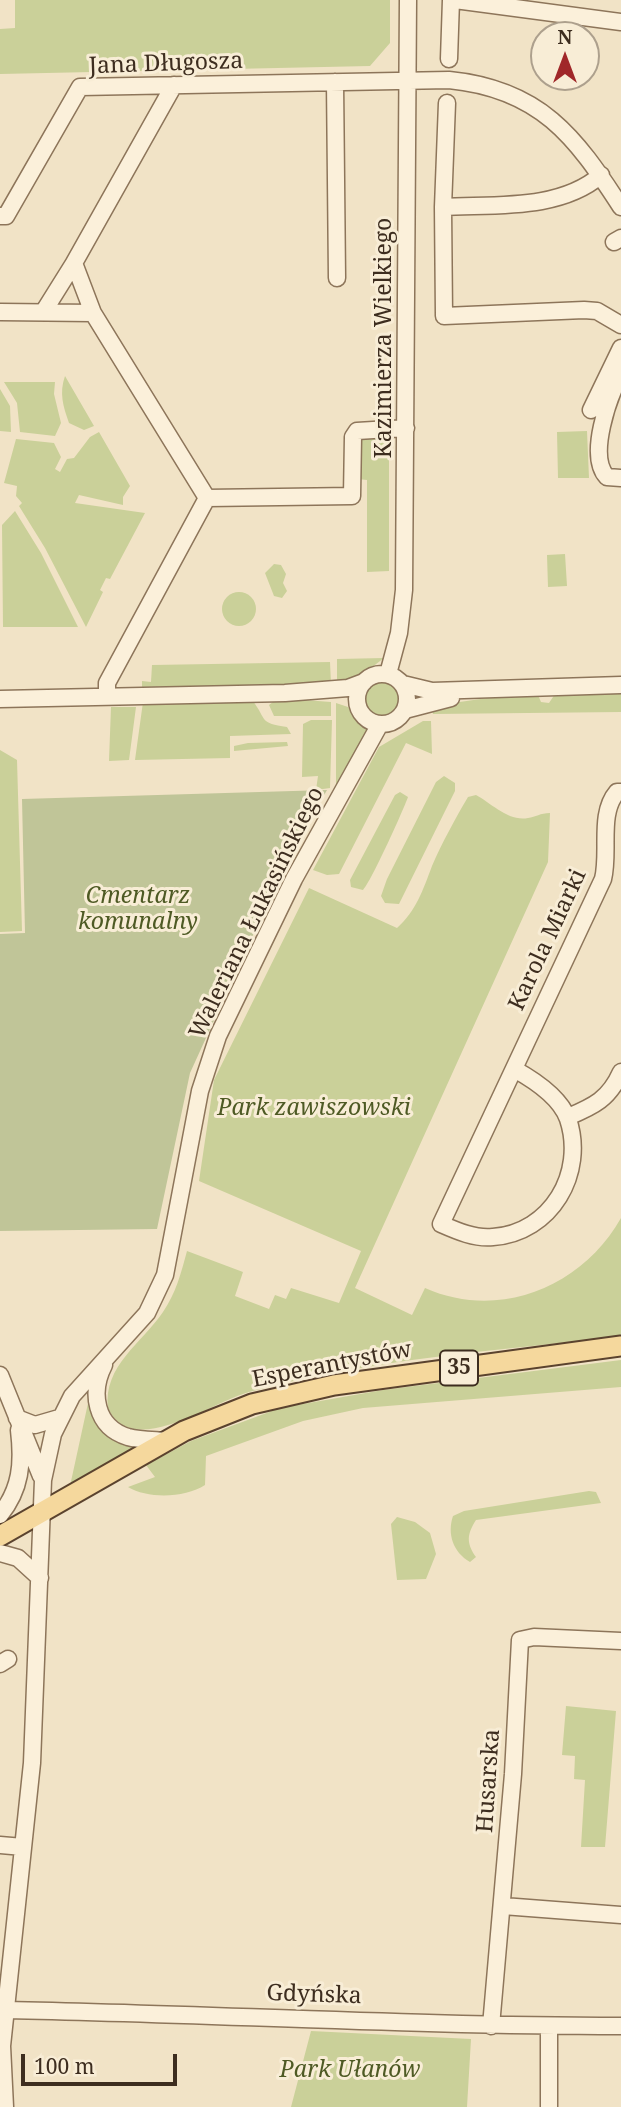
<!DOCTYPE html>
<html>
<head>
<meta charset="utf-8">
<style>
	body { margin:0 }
	#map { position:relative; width:621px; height:2107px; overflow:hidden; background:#f1e3c6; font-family:"Noto Serif",serif }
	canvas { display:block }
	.north { position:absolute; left:530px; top:21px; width:70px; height:70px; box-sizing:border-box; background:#f8edd6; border:2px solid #ada08d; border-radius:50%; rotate:0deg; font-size:19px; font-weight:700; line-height:28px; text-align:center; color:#3d2d1f }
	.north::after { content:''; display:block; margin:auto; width:24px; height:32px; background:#a02729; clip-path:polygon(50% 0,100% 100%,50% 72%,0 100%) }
	.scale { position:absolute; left:21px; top:2054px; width:156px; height:32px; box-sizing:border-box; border:4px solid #3d2d1f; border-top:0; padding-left:9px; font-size:21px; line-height:24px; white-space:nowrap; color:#3d2d1f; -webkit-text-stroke:5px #f8edd6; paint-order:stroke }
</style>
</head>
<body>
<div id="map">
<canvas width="621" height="2107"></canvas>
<div class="north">N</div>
<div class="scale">100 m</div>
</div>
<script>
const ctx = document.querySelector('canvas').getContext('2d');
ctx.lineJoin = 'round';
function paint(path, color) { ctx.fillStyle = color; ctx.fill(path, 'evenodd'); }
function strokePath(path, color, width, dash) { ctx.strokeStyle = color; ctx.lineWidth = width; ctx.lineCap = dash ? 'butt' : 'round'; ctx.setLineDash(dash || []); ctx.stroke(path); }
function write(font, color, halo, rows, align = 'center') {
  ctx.font = font + ' "Noto Serif",serif'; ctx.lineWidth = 6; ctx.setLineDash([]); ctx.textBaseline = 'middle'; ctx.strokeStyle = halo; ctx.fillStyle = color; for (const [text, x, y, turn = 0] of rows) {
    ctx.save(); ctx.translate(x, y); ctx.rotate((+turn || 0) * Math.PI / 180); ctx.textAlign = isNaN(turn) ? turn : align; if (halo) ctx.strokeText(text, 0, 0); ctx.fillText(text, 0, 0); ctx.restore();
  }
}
paint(new Path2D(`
	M 15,0 L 390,0 L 390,43 L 370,66 L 0,74 L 0,29 L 15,28 Z
	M 65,376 L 94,426 L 84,430 L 69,423 C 63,406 59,393 65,376 Z
	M 4,382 L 55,382 L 54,394 L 61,423 L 55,436 L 20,432 L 17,403 Z
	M 0,389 L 10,406 L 11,432 L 0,431 Z
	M 587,431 L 589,478 L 558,478 L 557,432 Z
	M 99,432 L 130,486 L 123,497 L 123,505 L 79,495 L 75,503 L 145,513 L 110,579 L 106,578 L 100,590 L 103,592 L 86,627 L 45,548 L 19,506 L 22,503 L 16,496 L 17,486 L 4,483 L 16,439 L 54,443 L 61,457 L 55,469 L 60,472 L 67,459 L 74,458 L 90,437 Z
	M 382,433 L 389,445 L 389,571 L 367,572 L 367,480 L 358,479 L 358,440 L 361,435 Z
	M 15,511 L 41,553 L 78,627 L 3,627 L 2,525 Z
	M 565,554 L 567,586 L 548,587 L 547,555 Z
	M 274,564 L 281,565 L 286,574 L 283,583 L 287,591 L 282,598 L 274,596 L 265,573 Z
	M222 609a17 17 0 1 1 34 0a17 17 0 1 1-34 0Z
	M 384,658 L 359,677 L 337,685 L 337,659 Z
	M 330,662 L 331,684 L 142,687 L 142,681 L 151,682 L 152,665 Z
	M363 699a19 19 0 1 1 38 0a19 19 0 1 1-38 0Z
	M 621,691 L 621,712 L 433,714 L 432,706 L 508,695 L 538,695 L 541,702 L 549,703 L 555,694 Z
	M 278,698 L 331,702 L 331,716 L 274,716 L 269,705 Z
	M 253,701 C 267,720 259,723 287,727 L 291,734 L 230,736 L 230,758 L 135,760 L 143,702 Z
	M 336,703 L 348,707 L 370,729 L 336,789 Z
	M 111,707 L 136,707 L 129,760 L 109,761 Z
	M 311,720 L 332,720 L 330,788 L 316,790 L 318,776 L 302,777 L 303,724 Z
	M 423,721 L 431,721 L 432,754 L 406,743 L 339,874 L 327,875 L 313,870 L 379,747 Z
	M 248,743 L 287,742 L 288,746 L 234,751 L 234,746 Z
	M 0,750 L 17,760 L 22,931 L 0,932 Z
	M 444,776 L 455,783 L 455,791 L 399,904 L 385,903 L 381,896 L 387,879 L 436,782 Z
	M 400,792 L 408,797 C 403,811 371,882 363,890 L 351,887 L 350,880 L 395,795 Z
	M 476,795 C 491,803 509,822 528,818 C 536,817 540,813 550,813 L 548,862 L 355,1288 L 412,1315 L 425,1288 C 499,1321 582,1287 621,1218 L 621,1336 C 497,1351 369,1359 249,1392 C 210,1403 131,1460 108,1408 C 103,1366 142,1343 163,1312 C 176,1293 181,1273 187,1251 L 243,1272 L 235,1296 L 269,1309 L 275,1295 L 286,1299 L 291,1288 L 339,1303 L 361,1251 L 199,1181 L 214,1080 L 309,888 L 397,928 C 416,911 423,890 432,866 C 442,843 455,819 468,797 Z
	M 621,1360 L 621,1387 L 363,1408 L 303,1421 L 206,1456 L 205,1485 C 185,1498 148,1499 128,1487 L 155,1477 L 146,1465 L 191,1441 L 280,1408 L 383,1390 Z
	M 90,1394 L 92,1406 L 144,1445 L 70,1486 Z
	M 589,1491 L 596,1492 L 601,1503 L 476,1520 C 467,1534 466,1543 476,1557 L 470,1562 C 453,1552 447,1534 453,1516 L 464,1511 Z
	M 397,1517 L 415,1522 L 430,1533 L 436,1554 L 426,1579 L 397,1580 L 391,1524 Z
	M 566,1706 L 616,1711 L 605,1847 L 581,1847 L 585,1780 L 574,1779 L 575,1756 L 562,1755 Z
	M 311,2031 L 471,2039 L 467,2107 L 291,2107 Z`), '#cad099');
paint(new Path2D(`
	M 327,790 L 295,846 L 285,842 L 269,873 L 279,878 L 190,1073 L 157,1229 L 0,1231 L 0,934 L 25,933 L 22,799 Z`), '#c0c598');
const minor = new Path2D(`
	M 455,0 L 621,22
	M 449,59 L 451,0
	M 335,82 L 337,278
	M 601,175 C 559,211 494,204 443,207 L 444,316 L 584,310 L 597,311 L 621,325
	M 443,207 L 447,103
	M 0,216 L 6,216 L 80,87 L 449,80 C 540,89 575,136 621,207
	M 614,242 L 621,238
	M 74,263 L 174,85
	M 44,311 L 74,263 L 93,313 L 207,498 L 107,683 L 107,696
	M 0,312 L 93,313
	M 621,374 C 609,396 587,456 607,477 L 621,478
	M 591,410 L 621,348
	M 207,498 L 352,496 L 353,437 L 357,431 L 406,428
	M357 699a25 25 0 1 1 50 0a25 25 0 1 1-50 0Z
	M 388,674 L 399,633 L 404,590 L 408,0
	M 403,684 L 432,691 L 621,685
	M 0,699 L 285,693 L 348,688 L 364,682
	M 405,710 L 451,698
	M 514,1069 C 534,1080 560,1097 568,1119 C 586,1173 551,1233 493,1237 C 475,1239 457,1231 441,1224 L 603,879 C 610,852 598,814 617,792 L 621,792
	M 568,1117 C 594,1106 609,1099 621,1072
	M 104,1365 C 90,1392 95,1427 128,1437 C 139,1440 154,1440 166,1441
	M 0,1375 L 41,1476
	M 17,1418 L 35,1425 L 59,1418
	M 0,1515 C 21,1489 23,1463 19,1430
	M 0,1553 L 18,1558 L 40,1578
	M 0,1664 L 8,1659
	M 0,1845 L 23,1847
	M 503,1906 L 621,1915
	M 6,2010 C 211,2014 416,2026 621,2026
	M 491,2026 L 513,1774 L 520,1640 L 534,1637 L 621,1641
	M 549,2026 L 549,2107
	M 5,2107 L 2,2046 L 32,1763 L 43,1480 L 53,1434 L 72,1396 L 147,1313 L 165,1275 L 200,1091 L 218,1036 L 294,879 L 380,724`);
const major = new Path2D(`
	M 0,1536 L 184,1431 L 252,1404 L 334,1385 L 621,1346`);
strokePath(minor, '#8d755a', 19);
strokePath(major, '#5b432e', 23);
strokePath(minor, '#fbf0da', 16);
strokePath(major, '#f5d89d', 19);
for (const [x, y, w] of [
	[459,1368,38]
]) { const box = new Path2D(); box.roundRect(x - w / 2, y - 17.5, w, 35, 5); ctx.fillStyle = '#f8edd6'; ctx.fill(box); strokePath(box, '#3d2d1f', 2); }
write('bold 21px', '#3d2d1f', null, [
	["35",459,1368]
]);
write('23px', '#3d2d1f', '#f8edd6', [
	["Jana Długosza",166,64,-2],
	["Kazimierza Wielkiego",384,338,-90],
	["Waleriana Łukasińskiego",257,913,-64],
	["Karola Miarki",548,940,-65],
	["Esperantystów",332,1365,-11],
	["Husarska",489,1781,-86],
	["Gdyńska",314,1995,2]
]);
write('italic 23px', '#4e5a24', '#f8edd6', [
	["Cmentarz",138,896],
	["komunalny",138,922],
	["Park zawiszowski",314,1108],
	["Park Ułanów",350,2070]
]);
</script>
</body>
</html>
